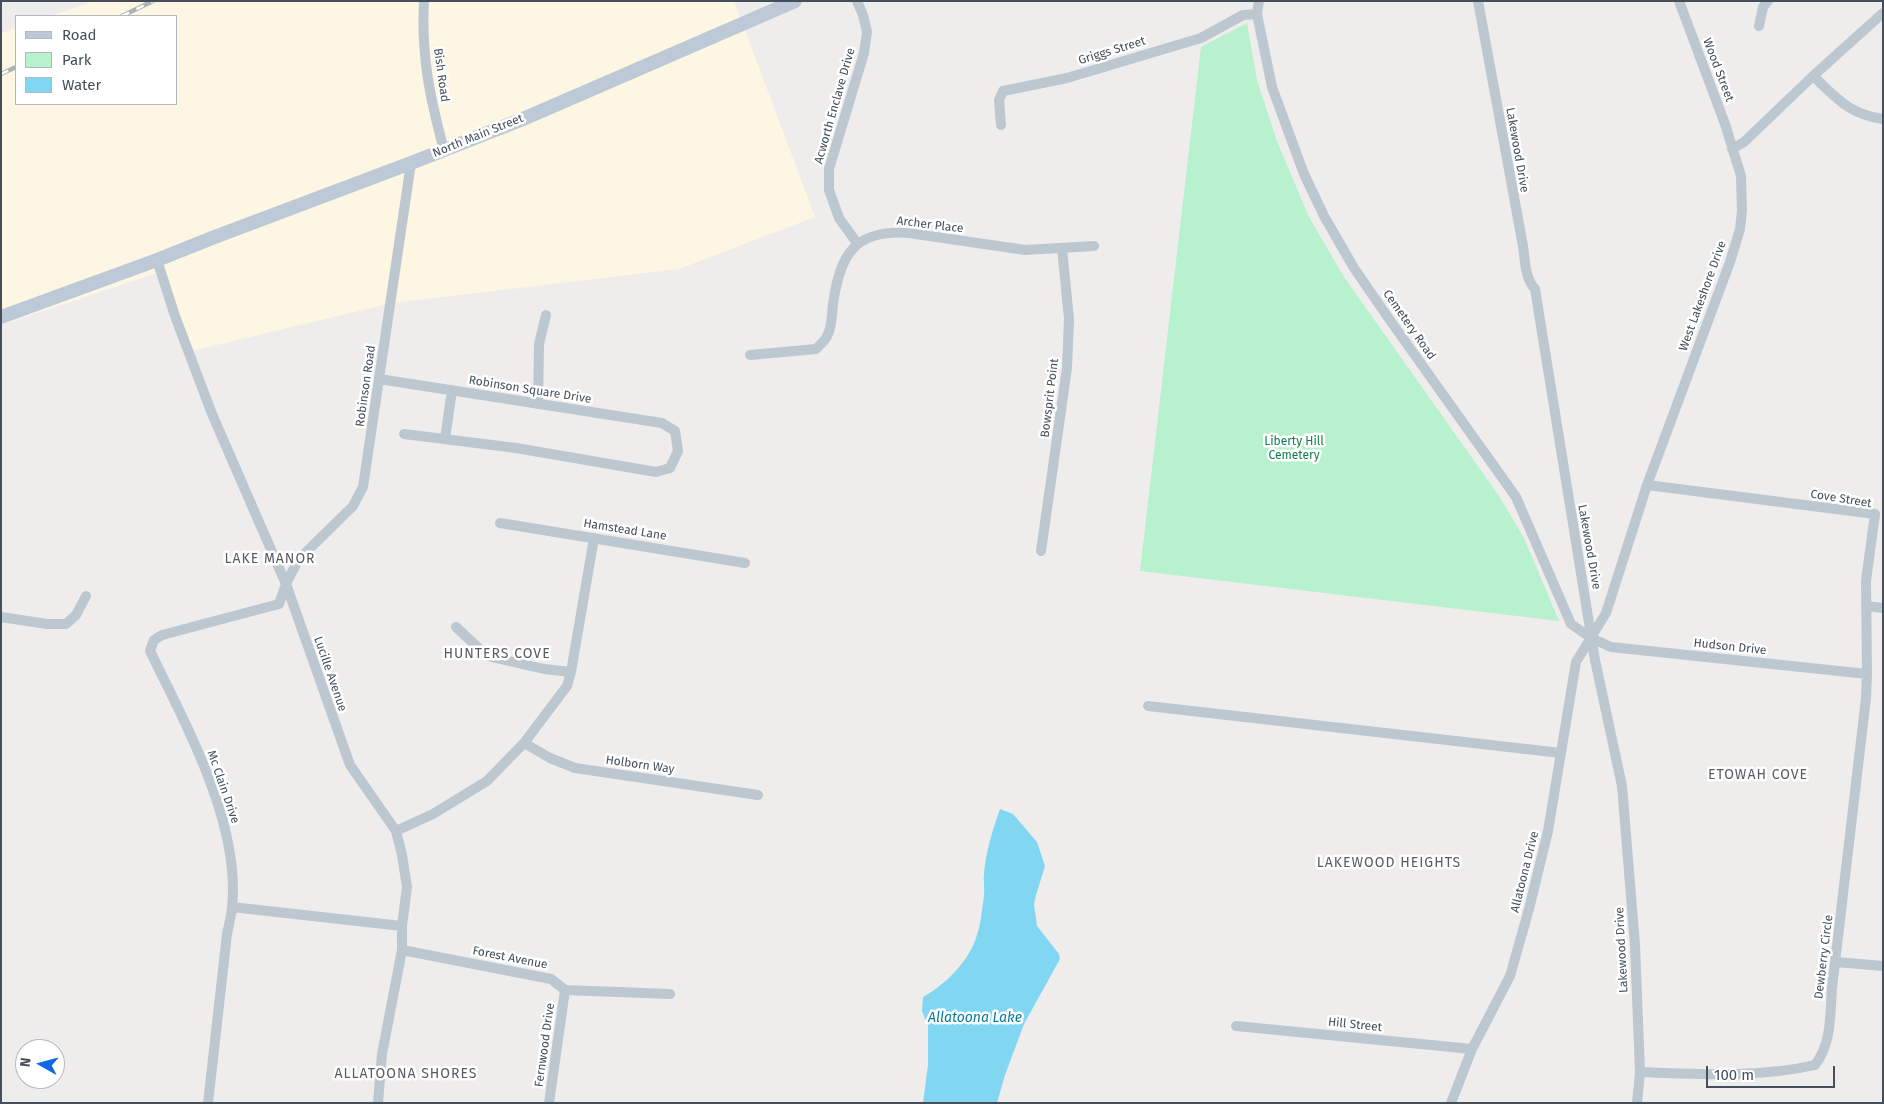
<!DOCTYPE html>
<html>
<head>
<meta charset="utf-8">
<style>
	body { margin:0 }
	#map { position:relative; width:1884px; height:1104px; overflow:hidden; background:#efecec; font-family:"Fira Sans",sans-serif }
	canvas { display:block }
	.frame { position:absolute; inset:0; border:2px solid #444f5b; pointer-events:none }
	.legend { position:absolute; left:15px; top:15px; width:162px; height:90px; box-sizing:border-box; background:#fff; border:1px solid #b4b9bd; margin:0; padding:6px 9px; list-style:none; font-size:15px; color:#444f5b }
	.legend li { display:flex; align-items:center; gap:10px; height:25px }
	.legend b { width:25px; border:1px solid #b4b9bd }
	.north { position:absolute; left:15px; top:1039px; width:50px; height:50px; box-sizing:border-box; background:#fff; border:1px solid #b4b9bd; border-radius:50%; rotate:277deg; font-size:14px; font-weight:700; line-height:20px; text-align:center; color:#444f5b }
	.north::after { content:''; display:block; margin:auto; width:18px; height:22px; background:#0e68e7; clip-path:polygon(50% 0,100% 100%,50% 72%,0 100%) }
	.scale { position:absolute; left:1706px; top:1066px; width:129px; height:22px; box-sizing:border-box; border:2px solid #444f5b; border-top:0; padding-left:6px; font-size:15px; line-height:18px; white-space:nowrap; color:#444f5b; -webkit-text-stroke:4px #fff; paint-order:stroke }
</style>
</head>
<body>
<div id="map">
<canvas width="1884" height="1104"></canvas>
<div class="frame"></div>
<ul class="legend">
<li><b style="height:6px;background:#bdc9d7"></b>Road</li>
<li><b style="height:14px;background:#b7f1ce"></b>Park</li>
<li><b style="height:14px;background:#81d7f1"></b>Water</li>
</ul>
<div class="north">N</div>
<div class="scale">100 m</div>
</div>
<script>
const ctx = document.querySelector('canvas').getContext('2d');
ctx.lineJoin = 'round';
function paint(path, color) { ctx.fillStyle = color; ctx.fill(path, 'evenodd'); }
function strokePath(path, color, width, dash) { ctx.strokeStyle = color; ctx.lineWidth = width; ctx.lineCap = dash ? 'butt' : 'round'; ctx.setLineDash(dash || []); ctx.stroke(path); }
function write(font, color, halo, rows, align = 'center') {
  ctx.font = font + ' "Fira Sans",sans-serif'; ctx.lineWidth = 5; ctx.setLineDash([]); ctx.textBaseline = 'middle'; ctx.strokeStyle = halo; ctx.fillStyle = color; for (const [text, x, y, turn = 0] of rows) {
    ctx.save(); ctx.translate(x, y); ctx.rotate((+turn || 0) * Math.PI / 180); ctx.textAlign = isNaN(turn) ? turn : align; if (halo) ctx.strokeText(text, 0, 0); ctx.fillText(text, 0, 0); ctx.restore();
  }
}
paint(new Path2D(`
	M 95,1 L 734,1 L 815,217 L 679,269 L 392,303 L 192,351 L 160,272 L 1,325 L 1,33 L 16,28 L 16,104 L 176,104 L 176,16 L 51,16 Z`), '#fdf6e3');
paint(new Path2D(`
	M 1247,23 L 1257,80 L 1276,139 L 1309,217 L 1344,277 L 1499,496 L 1524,538 L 1559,621 L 1140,571 L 1201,47 Z`), '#b7f1ce');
paint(new Path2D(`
	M 1000,809 L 1013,814 L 1037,842 L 1045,866 L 1036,895 L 1034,904 L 1037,926 L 1059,954 L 1060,959 L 1024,1024 L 1005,1075 L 997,1103 L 923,1103 L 928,1065 L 928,1026 L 922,1011 L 923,997 C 945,985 968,962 976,938 C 981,925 982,909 984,896 C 985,888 983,880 984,873 C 986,851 993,829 1000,809 Z`), '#81d7f1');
strokePath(new Path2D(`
	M 424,1 C 421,56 430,98 444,150
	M 857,1 L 863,15 L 867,32 L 864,53 L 829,169 L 829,190 L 839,218 L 857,243
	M 1259,1 L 1257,14 L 1272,87 L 1304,174 L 1324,216 L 1354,268 L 1387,316 L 1516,497 L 1571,624 L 1591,638 L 1611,647 L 1867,674
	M 1478,1 L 1523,246 C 1525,260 1525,279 1535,289 L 1595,660 L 1622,786 L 1635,945 L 1640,1072 L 1637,1103
	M 1759,26 L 1763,7 L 1768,1
	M 1813,76 C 1837,98 1848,114 1883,119
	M 1001,125 L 999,100 L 1003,91 L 1067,78 L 1201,38 L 1243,15 L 1257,14
	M 1732,149 L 1744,142 L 1813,76 L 1883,13
	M 157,260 L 175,316 L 212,414 L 286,584 L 350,765 L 396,831 L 402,855 L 407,887 L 402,926 L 402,950 L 382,1054 L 378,1103
	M 750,355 L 816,349 C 820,345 826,340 828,334 C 832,326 832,313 833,304 C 840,255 854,229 909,233 L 1025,250 L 1094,246
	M 379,379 L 662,423 L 675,431 L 678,451 L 670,468 L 656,472 L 516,448 L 404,434
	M 538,404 L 539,344 L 546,315
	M 445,439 L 452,390
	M 500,523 L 745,563
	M 1041,551 L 1067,368 L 1069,319 L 1062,248
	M 1867,606 L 1883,608
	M 1,617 L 47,624 L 66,624 L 76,615 L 86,596
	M 456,627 L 487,656 L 544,669 L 571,672
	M 1148,706 L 1561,753
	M 524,743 L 550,758 L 575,768 L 758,795
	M 396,831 L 433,814 L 487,781 L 524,743 L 567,686 L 571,672 L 594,538
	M 232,907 L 402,926
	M 402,950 L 551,979 L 565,990 L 670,994
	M 1836,962 L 1883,966
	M 1236,1026 L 1472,1049
	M 1640,1072 C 1698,1074 1759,1078 1815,1065 C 1832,1043 1830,1014 1832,988 L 1866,698 L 1867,674 L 1866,581 L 1875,514 L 1647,485
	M 208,1103 L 227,934 C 229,925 231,916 232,908 C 241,824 186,725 150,651 L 154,640 L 162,635 L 279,604 L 286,584 L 298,560 L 353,506 L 363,487 L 411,163
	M 549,1103 L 565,990
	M 1451,1103 L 1472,1049 L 1510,976 L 1529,909 L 1548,831 L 1576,662 L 1606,613 L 1647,485 L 1730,262 L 1740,229 L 1742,211 L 1741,176 L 1725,124 L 1679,1`), '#bcc7d0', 10);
strokePath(new Path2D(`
	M 1,317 L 157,260 L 212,238 L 411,163 L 523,119 L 795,1`), '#bdc9d7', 14);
const rail = new Path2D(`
	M 122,16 L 153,1
	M 1,74 L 16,67`);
strokePath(rail, '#aeb1b7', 4.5);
strokePath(rail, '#fff', 2.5, [8]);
write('12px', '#444f5b', '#fff', [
	["Griggs Street",1112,51,-17],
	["Wood Street",1718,70,69],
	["Bish Road",441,75,82],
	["Acworth Enclave Drive",835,106,-74],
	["North Main Street",478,136,-22],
	["Lakewood Drive",1517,150,80],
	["Archer Place",930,225,7],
	["West Lakeshore Drive",1703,296,-70],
	["Cemetery Road",1409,325,55],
	["Robinson Road",366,386,-82],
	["Robinson Square Drive",530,390,9],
	["Bowsprit Point",1050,398,-83],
	["Cove Street",1841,499,9],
	["Hamstead Lane",625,530,9],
	["Lakewood Drive",1589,547,80],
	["Hudson Drive",1730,647,6],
	["Lucille Avenue",330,674,71],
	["Holborn Way",640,765,8],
	["Mc Clain Drive",223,787,71],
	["Allatoona Drive",1525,872,-76],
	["Lakewood Drive",1622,950,-93],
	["Dewberry Circle",1824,957,-83],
	["Forest Avenue",510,958,11],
	["Hill Street",1355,1025,6],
	["Fernwood Drive",545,1045,-82]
]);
write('12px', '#11804b', '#fff', [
	["Liberty Hill",1294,442],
	["Cemetery",1294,456]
]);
ctx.letterSpacing = '1px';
write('14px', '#595d62', '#fff', [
	["LAKE MANOR",270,559],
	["HUNTERS COVE",497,654],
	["ETOWAH COVE",1758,775],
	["LAKEWOOD HEIGHTS",1389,863],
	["ALLATOONA SHORES",406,1074]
]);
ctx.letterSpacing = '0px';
write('italic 14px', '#057b9e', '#fff', [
	["Allatoona Lake",975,1018]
]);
</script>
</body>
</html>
